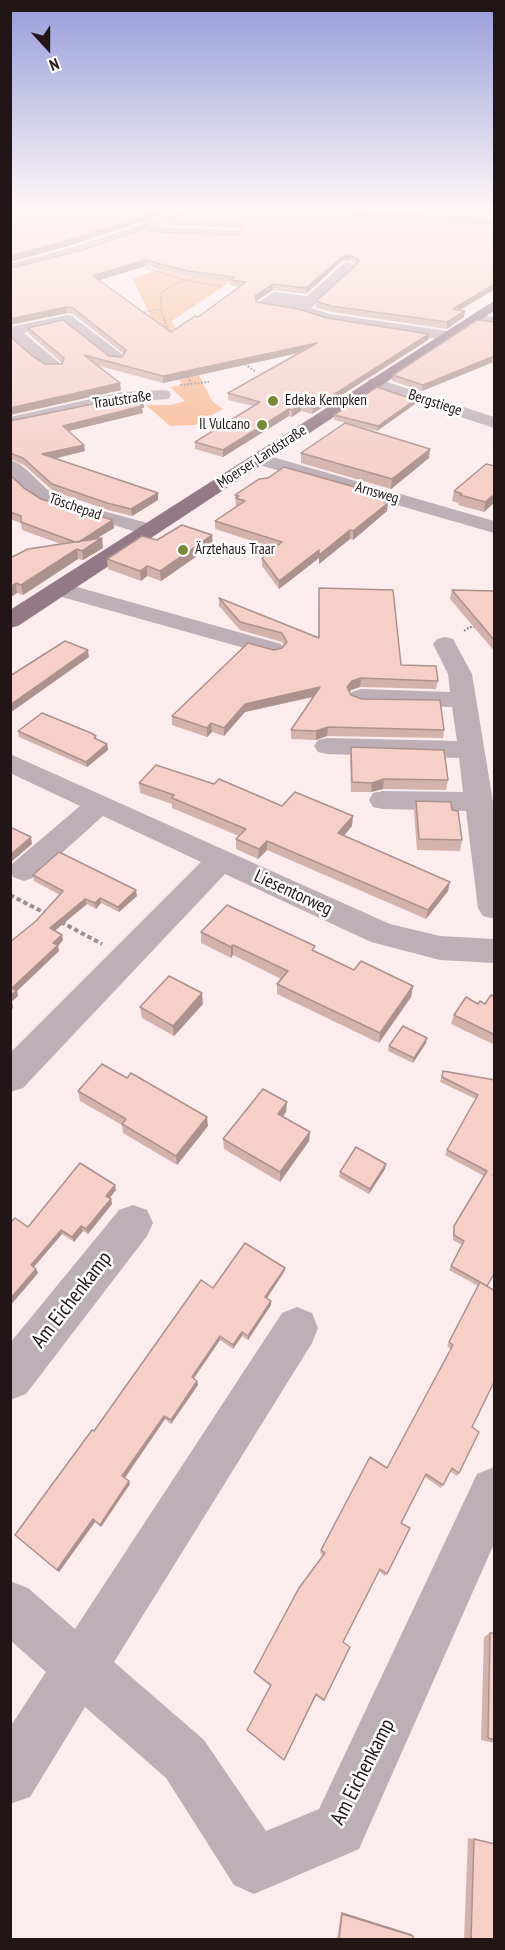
<!DOCTYPE html>
<html>
<head>
<meta charset="utf-8">
<style>
	body { margin:0 }
	#map { position:relative; width:505px; height:1950px; overflow:hidden; background:#fcecee; font-family:"PT Sans Narrow",sans-serif }
	canvas { display:block }
	.frame { position:absolute; inset:0; border:12px solid #221517; pointer-events:none }
	.north { position:absolute; left:18px; top:18px; width:60px; height:60px; -webkit-text-stroke:4px #fefefe; paint-order:stroke; rotate:159deg; font-size:16px; font-weight:700; line-height:24px; text-align:center; color:#221517 }
	.north::after { content:''; display:block; margin:auto; width:21px; height:27px; background:#221517; clip-path:polygon(50% 0,100% 100%,50% 72%,0 100%) }
</style>
</head>
<body>
<div id="map">
<canvas width="505" height="1950"></canvas>
<div class="frame"></div>
<div class="north">N</div>
</div>
<script>
const ctx = document.querySelector('canvas').getContext('2d');
ctx.lineJoin = 'round';
function paint(path, color) { ctx.fillStyle = color; ctx.fill(path, 'evenodd'); }
function strokePath(path, color, width, dash) { ctx.strokeStyle = color; ctx.lineWidth = width; ctx.lineCap = dash ? 'butt' : 'round'; ctx.setLineDash(dash || []); ctx.stroke(path); }
function write(font, color, halo, rows, align = 'center') {
  ctx.font = font + ' "PT Sans Narrow",sans-serif'; ctx.lineWidth = 5; ctx.setLineDash([]); ctx.textBaseline = 'middle'; ctx.strokeStyle = halo; ctx.fillStyle = color; for (const [text, x, y, turn = 0] of rows) {
    ctx.save(); ctx.translate(x, y); ctx.rotate((+turn || 0) * Math.PI / 180); ctx.textAlign = isNaN(turn) ? turn : align; if (halo) ctx.strokeText(text, 0, 0); ctx.fillText(text, 0, 0); ctx.restore();
  }
}
paint(new Path2D(`
	M 267,257 L 172,321 L 212,401 L 223,409 L 195,425 L 170,426 L 146,405 L 171,405 L 185,401 L 170,387 L 182,385 L 133,279 L 159,269 Z`), '#f7b993');
strokePath(new Path2D(`
	M 140,266 L 185,280 L 223,287
	M 139,313 L 161,309
	M 165,321 L 161,309 L 161,293 L 175,284 L 200,276`), '#9d8e90', 1.5, [1.5, 1.5]);
strokePath(new Path2D(`
	M 164,319 L 169,334
	M 242,362 L 256,372
	M 187,373 L 191,384
	M 180,385 L 209,382
	M 464,631 L 470,627 L 479,627`), '#9d8e90', 2, [2, 1.5]);
strokePath(new Path2D(`
	M 10,895 L 47,914
	M 61,922 L 102,944`), '#9d8e90', 4, [4.5, 3]);
paint(new Path2D(`
	M 186,209 L 202,209 L 155,227 L 237,230 L 243,234 L 237,238 L 155,235 L 151,234 L 150,229 L 83,253 L 10,272 L 10,264 L 73,247 Z
	M 268,209 L 361,209 L 494,218 L 494,226 L 358,216 L 274,213 Z
	M 349,262 L 356,266 L 354,269 L 311,308 L 330,314 L 448,331 L 453,333 L 456,336 L 453,339 L 448,341 L 327,322 L 299,313 L 258,307 L 256,304 L 274,292 L 307,296 L 344,263 ZM 276,301 L 277,301 L 299,304 L 298,304 Z
	M 67,315 L 72,316 L 123,355 L 125,358 L 123,361 L 111,361 L 64,324 L 24,333 L 63,366 L 61,369 C 42,374 23,349 10,338 L 10,327 Z
	M 474,315 L 494,317 L 494,325 L 469,322 L 467,319 Z
	M 375,378 L 494,417 L 494,428 L 369,387 L 367,383 L 369,379 Z
	M 163,390 L 169,391 L 171,395 L 169,399 L 122,402 L 10,427 L 10,417 L 122,392 Z
	M 259,453 L 494,521 L 494,533 L 252,463 L 250,459 L 252,455 Z
	M 10,460 C 29,465 40,489 59,496 C 90,509 125,516 157,526 L 160,530 L 157,534 L 150,536 L 43,504 L 26,493 L 10,477 Z
	M 59,582 L 281,644 L 285,649 L 281,654 L 273,656 L 51,594 L 48,589 L 51,584 Z
	M 445,637 L 453,639 L 472,674 L 493,802 L 494,919 L 483,916 L 478,908 L 466,811 L 383,809 L 373,807 L 369,800 L 373,793 L 383,791 L 463,792 L 459,758 L 327,754 L 318,752 L 314,746 L 318,740 L 327,738 L 457,741 L 452,707 L 361,705 L 352,702 L 348,697 L 352,692 L 361,689 L 450,692 L 448,674 L 433,644 L 437,639 Z
	M 10,754 L 390,924 L 440,936 L 494,939 L 494,963 L 440,960 L 371,942 L 225,874 L 23,1088 L 10,1092 L 10,1053 L 201,862 L 103,816 L 35,877 L 24,881 L 13,877 L 10,867 L 13,863 L 80,806 L 10,773 Z
	M 133,1205 L 147,1210 L 153,1223 L 147,1236 L 26,1394 L 10,1400 L 10,1343 L 119,1210 Z
	M 297,1307 L 312,1313 L 318,1328 L 312,1343 L 114,1662 L 204,1740 L 266,1831 L 319,1809 L 477,1474 L 494,1467 L 494,1544 L 359,1849 L 254,1894 L 234,1885 L 166,1778 L 85,1707 L 30,1797 L 10,1804 L 10,1727 L 46,1672 L 10,1640 L 10,1581 L 28,1588 L 75,1629 L 282,1313 Z`), '#beafb7');
paint(new Path2D(`
	M 494,301 L 494,311 L 18,626 L 10,628 L 10,610 Z`), '#937986');
paint(new Path2D(`
	M 271,209 L 460,310 L 464,317 L 447,329 L 331,312 L 315,307 L 316,301 L 356,264 L 350,260 L 342,261 L 306,294 L 273,290 L 256,301 L 256,302 L 327,318 L 429,334 L 428,340 L 312,414 L 301,411 L 292,417 L 289,416 L 223,457 L 195,449 L 195,442 L 253,406 L 228,400 L 228,393 L 299,353 L 163,383 L 96,365 L 121,390 L 10,415 L 31,355 L 45,364 L 62,364 L 62,363 L 29,334 L 28,328 L 109,356 L 122,357 L 124,354 L 73,314 L 67,313 L 10,325 L 83,250 L 150,231 L 155,232 L 237,235 L 242,231 L 237,228 L 166,225 L 166,220 ZM 146,266 L 188,276 L 230,282 L 230,285 L 239,287 L 198,317 L 171,332 L 99,280 Z
	M 495,322 L 495,364 L 491,363 L 422,391 L 392,381 L 393,375 Z
	M 415,400 L 415,404 L 377,431 L 334,420 L 334,415 Z
	M 143,401 L 144,408 L 142,408 L 143,413 L 69,431 L 85,451 L 55,459 L 158,493 L 158,500 L 132,516 L 108,510 L 53,491 L 24,465 L 10,459 L 10,421 Z
	M 430,449 L 429,458 L 391,489 L 301,463 L 301,453 Z
	M 495,466 L 495,502 L 484,512 L 458,505 L 459,503 L 452,501 L 454,491 Z
	M 10,475 L 24,488 L 41,499 L 113,520 L 114,528 L 95,539 L 103,548 L 83,560 L 78,559 L 23,595 L 17,593 L 10,558 L 61,544 L 22,530 L 21,523 L 10,519 Z
	M 235,495 L 375,499 L 387,511 L 353,540 L 350,539 L 319,564 L 319,558 L 279,589 L 262,566 L 262,558 L 274,548 L 215,529 L 215,521 L 236,506 Z
	M 157,540 L 213,545 L 161,581 L 147,576 L 141,581 L 108,569 L 107,559 Z
	M 452,590 L 495,591 L 495,652 L 450,599 Z
	M 319,596 L 401,665 L 438,681 L 436,689 L 360,687 L 351,690 L 350,692 L 351,695 L 444,730 L 443,738 L 327,736 L 316,740 L 291,739 L 291,730 L 314,697 L 245,712 L 224,736 L 212,732 L 207,737 L 172,725 L 172,716 L 274,650 L 282,648 L 284,645 L 282,642 L 240,630 L 219,606 L 219,598 L 318,638 Z
	M 18,731 L 96,736 L 96,739 L 107,744 L 108,750 L 87,767 L 19,737 Z
	M 351,747 L 448,780 L 446,790 L 383,789 L 371,792 L 351,792 L 350,757 Z
	M 139,783 L 282,806 L 352,826 L 344,835 L 448,891 L 426,919 L 267,850 L 258,859 L 236,849 L 236,839 L 239,836 L 172,808 L 172,804 L 140,793 Z
	M 416,801 L 452,810 L 462,840 L 460,851 L 417,850 L 414,812 Z
	M 33,875 L 137,896 L 119,912 L 101,903 L 96,909 L 87,904 L 54,931 L 63,940 L 58,946 L 59,951 L 17,991 L 18,996 L 11,1002 L 13,1008 L 10,1010 L 10,942 L 36,921 L 60,895 L 34,881 Z
	M 201,932 L 314,952 L 354,970 L 413,986 L 411,997 L 379,1043 L 277,994 L 277,984 L 281,979 L 233,955 L 231,958 L 201,943 Z
	M 495,997 L 495,1045 L 451,1024 L 454,1015 L 478,1004 L 485,1004 Z
	M 203,1004 L 174,1036 L 142,1018 L 140,1007 Z
	M 426,1043 L 413,1063 L 388,1051 L 389,1046 Z
	M 443,1071 L 495,1080 L 495,1174 L 488,1286 L 472,1427 L 459,1473 L 457,1476 L 450,1471 L 441,1488 L 425,1477 L 401,1523 L 410,1528 L 385,1576 L 379,1571 L 343,1642 L 324,1700 L 323,1701 L 316,1696 L 284,1760 L 247,1731 L 270,1686 L 254,1673 L 254,1672 L 323,1555 L 320,1553 L 321,1550 L 387,1468 L 451,1349 L 447,1346 L 449,1342 L 478,1286 L 449,1270 L 462,1245 L 453,1240 L 453,1231 L 454,1226 L 484,1176 L 445,1155 L 447,1150 L 476,1099 L 440,1082 Z
	M 127,1078 L 208,1126 L 177,1165 L 123,1133 L 122,1125 L 80,1101 L 78,1091 Z
	M 286,1112 L 283,1117 L 310,1132 L 309,1141 L 280,1182 L 224,1149 L 223,1139 Z
	M 385,1169 L 369,1194 L 339,1177 L 340,1172 Z
	M 116,1190 L 110,1198 L 111,1199 L 112,1204 L 88,1234 L 83,1231 L 74,1242 L 62,1234 L 34,1267 L 36,1269 L 38,1273 L 10,1306 L 10,1223 L 28,1227 Z
	M 284,1272 L 267,1298 L 271,1301 L 271,1305 L 248,1340 L 242,1336 L 233,1349 L 220,1340 L 194,1378 L 197,1381 L 198,1385 L 171,1424 L 165,1419 L 125,1478 L 130,1484 L 101,1527 L 95,1522 L 59,1572 L 18,1538 L 15,1535 L 94,1431 L 213,1288 Z
	M 490,1633 L 495,1633 L 495,1743 L 481,1740 L 484,1637 Z
	M 468,1838 L 474,1839 L 495,1940 L 464,1940 Z
	M 341,1912 L 411,1934 L 413,1936 L 413,1940 L 337,1940 Z`), '#d3b2ac');
paint(new Path2D(`
	M 165,209 L 180,209 L 72,245 L 10,262 L 10,256 Z
	M 350,255 L 350,260 L 342,261 L 306,294 L 306,288 L 343,256 Z
	M 145,260 L 146,266 L 93,282 L 93,276 Z
	M 273,284 L 273,290 L 255,302 L 255,296 Z
	M 495,284 L 495,289 L 452,315 L 453,309 Z
	M 66,307 L 67,313 L 10,325 L 10,319 Z
	M 465,311 L 464,317 L 447,329 L 447,322 Z
	M 429,334 L 428,340 L 312,414 L 313,408 Z
	M 317,343 L 316,349 L 163,383 L 163,376 Z
	M 492,357 L 491,363 L 422,391 L 423,385 Z
	M 120,383 L 121,390 L 10,415 L 10,408 Z
	M 415,400 L 415,404 L 377,431 L 378,426 Z
	M 143,401 L 144,408 L 142,408 L 143,413 L 64,432 L 63,426 Z
	M 301,405 L 301,411 L 292,417 L 292,410 Z
	M 289,409 L 289,416 L 223,457 L 223,450 Z
	M 84,445 L 85,451 L 43,461 L 42,454 Z
	M 430,449 L 429,458 L 391,489 L 392,479 Z
	M 158,493 L 158,500 L 132,516 L 131,509 Z
	M 376,493 L 375,501 L 370,497 Z
	M 495,494 L 495,502 L 484,512 L 485,502 Z
	M 388,503 L 387,511 L 353,540 L 353,531 Z
	M 113,520 L 114,528 L 78,550 L 77,543 Z
	M 350,530 L 350,539 L 319,564 L 319,555 Z
	M 212,535 L 213,545 L 161,581 L 160,571 Z
	M 102,538 L 103,548 L 83,560 L 82,551 Z
	M 77,549 L 78,559 L 23,595 L 21,585 Z
	M 319,550 L 319,558 L 279,589 L 279,581 Z
	M 147,566 L 147,576 L 141,581 L 140,571 Z
	M 16,583 L 17,593 L 10,598 L 10,587 Z
	M 88,650 L 89,657 L 10,713 L 10,705 Z
	M 361,678 L 360,687 L 351,690 L 346,696 L 347,687 L 352,681 Z
	M 320,687 L 320,695 L 245,712 L 224,736 L 224,728 L 245,704 Z
	M 211,723 L 212,732 L 207,737 L 207,728 Z
	M 328,727 L 327,736 L 316,740 L 316,731 Z
	M 107,744 L 108,750 L 87,767 L 86,762 Z
	M 384,779 L 383,789 L 371,792 L 372,783 Z
	M 353,816 L 352,826 L 338,843 L 338,833 Z
	M 31,837 L 32,844 L 10,863 L 10,855 Z
	M 267,841 L 267,850 L 258,859 L 259,849 Z
	M 450,882 L 448,891 L 426,919 L 428,910 Z
	M 136,890 L 137,896 L 119,912 L 118,907 Z
	M 100,898 L 101,903 L 96,909 L 95,903 Z
	M 85,899 L 87,904 L 51,934 L 50,928 Z
	M 62,935 L 63,940 L 58,946 L 59,951 L 17,991 L 18,996 L 10,1003 L 10,996 L 12,988 L 53,943 Z
	M 233,945 L 233,955 L 231,958 L 231,947 Z
	M 413,986 L 411,997 L 379,1043 L 380,1033 Z
	M 202,993 L 203,1004 L 174,1036 L 173,1026 Z
	M 12,1002 L 13,1008 L 10,1010 L 10,1003 Z
	M 427,1038 L 426,1043 L 413,1063 L 414,1058 Z
	M 287,1102 L 286,1112 L 277,1124 L 278,1114 Z
	M 207,1117 L 208,1126 L 177,1165 L 176,1156 Z
	M 310,1132 L 309,1141 L 280,1182 L 280,1172 Z
	M 386,1164 L 385,1169 L 369,1194 L 370,1189 Z
	M 115,1185 L 116,1190 L 107,1201 L 106,1196 Z
	M 111,1199 L 112,1204 L 88,1234 L 86,1229 Z
	M 81,1226 L 83,1231 L 74,1242 L 72,1237 Z
	M 61,1230 L 62,1234 L 32,1269 L 31,1265 Z
	M 285,1268 L 284,1272 L 265,1301 L 265,1297 Z
	M 36,1269 L 38,1273 L 10,1306 L 10,1299 Z
	M 271,1301 L 271,1305 L 248,1340 L 248,1336 Z
	M 242,1332 L 242,1336 L 233,1349 L 233,1345 Z
	M 220,1336 L 220,1340 L 192,1381 L 192,1377 Z
	M 197,1381 L 198,1385 L 171,1424 L 171,1420 Z
	M 164,1416 L 165,1419 L 124,1479 L 122,1476 Z
	M 129,1481 L 130,1484 L 101,1527 L 100,1525 Z
	M 93,1519 L 95,1522 L 59,1572 L 57,1570 Z
	M 341,1912 L 411,1934 L 413,1936 L 342,1914 Z`), '#ac918c');
const building = new Path2D(`
	M 10,209 L 165,209 L 72,239 L 10,256 Z
	M 192,209 L 271,209 L 495,224 L 495,284 L 453,309 L 465,311 L 447,322 L 331,306 L 316,301 L 356,265 L 359,260 L 350,255 L 343,256 L 306,288 L 273,284 L 255,296 L 256,302 L 299,309 L 327,318 L 429,334 L 313,408 L 301,405 L 292,410 L 289,409 L 223,450 L 195,442 L 260,402 L 228,393 L 317,343 L 163,376 L 84,355 L 120,383 L 10,408 L 10,336 L 31,355 L 45,364 L 62,364 L 64,358 L 28,328 L 63,320 L 109,356 L 122,357 L 126,350 L 73,308 L 66,307 L 10,319 L 10,268 L 83,250 L 148,227 L 150,231 L 155,232 L 237,235 L 245,228 L 237,222 L 166,220 ZM 145,260 L 188,271 L 234,277 L 230,280 L 246,282 L 198,317 L 195,316 L 171,332 L 93,276 Z
	M 477,320 L 495,322 L 495,358 L 492,357 L 423,385 L 393,375 Z
	M 377,387 L 415,400 L 378,426 L 334,415 Z
	M 138,397 L 143,401 L 137,402 L 142,406 L 63,426 L 84,445 L 42,454 L 158,493 L 131,509 L 107,503 L 52,484 L 23,458 L 10,453 L 10,421 L 122,398 Z
	M 345,423 L 430,449 L 392,479 L 301,453 Z
	M 486,464 L 495,466 L 495,494 L 485,502 L 460,495 L 462,494 L 454,491 Z
	M 284,467 L 376,493 L 370,497 L 388,503 L 353,531 L 350,530 L 319,555 L 319,550 L 279,581 L 262,558 L 282,542 L 215,521 L 245,501 L 236,498 L 239,496 L 235,495 L 259,479 L 268,478 Z
	M 10,475 L 24,488 L 41,499 L 113,520 L 79,542 L 75,542 L 21,522 L 21,516 L 10,512 Z
	M 182,525 L 212,535 L 160,571 L 147,566 L 140,571 L 107,559 L 142,536 L 157,540 Z
	M 102,538 L 82,551 L 77,549 L 21,585 L 16,583 L 10,587 L 10,558 L 28,549 Z
	M 319,588 L 393,590 L 401,665 L 436,666 L 438,681 L 361,678 L 352,681 L 347,687 L 351,695 L 362,699 L 440,700 L 444,730 L 328,727 L 316,731 L 291,730 L 320,687 L 245,704 L 224,728 L 211,723 L 207,728 L 172,716 L 248,643 L 274,650 L 282,648 L 287,642 L 282,633 L 240,622 L 219,598 L 319,638 Z
	M 452,590 L 495,591 L 495,641 Z
	M 65,641 L 88,650 L 10,705 L 10,676 Z
	M 42,713 L 91,733 L 96,736 L 94,738 L 107,744 L 86,762 L 18,731 Z
	M 351,747 L 444,750 L 448,780 L 384,779 L 372,783 L 352,782 Z
	M 156,765 L 214,784 L 219,779 L 282,806 L 295,792 L 353,816 L 338,833 L 450,882 L 428,910 L 267,841 L 259,849 L 236,839 L 246,829 L 172,798 L 174,795 L 139,783 Z
	M 416,801 L 451,802 L 452,810 L 458,811 L 462,840 L 419,839 Z
	M 10,827 L 31,837 L 10,855 Z
	M 59,852 L 136,890 L 118,907 L 100,898 L 95,903 L 85,899 L 50,928 L 62,935 L 53,943 L 58,945 L 12,988 L 16,991 L 10,996 L 10,942 L 36,921 L 63,891 L 33,875 Z
	M 227,905 L 315,946 L 312,950 L 354,970 L 361,961 L 413,986 L 380,1033 L 277,984 L 288,971 L 233,945 L 231,947 L 201,932 Z
	M 169,976 L 202,993 L 173,1026 L 140,1007 Z
	M 491,995 L 495,997 L 495,1035 L 454,1015 L 466,997 L 478,1004 L 480,1001 L 485,1004 Z
	M 403,1026 L 427,1038 L 414,1058 L 389,1046 Z
	M 102,1064 L 127,1078 L 131,1073 L 207,1117 L 176,1156 L 122,1124 L 126,1119 L 78,1091 Z
	M 443,1071 L 495,1080 L 495,1172 L 493,1175 L 495,1175 L 495,1272 L 487,1286 L 451,1266 L 464,1241 L 454,1235 L 454,1226 L 487,1171 L 447,1150 L 478,1095 L 442,1077 Z
	M 263,1089 L 287,1102 L 278,1114 L 310,1132 L 280,1172 L 223,1139 Z
	M 356,1147 L 386,1164 L 370,1189 L 340,1172 Z
	M 80,1163 L 115,1185 L 106,1196 L 111,1199 L 86,1229 L 81,1226 L 72,1237 L 61,1230 L 31,1265 L 36,1269 L 10,1299 L 10,1223 L 15,1218 L 28,1227 Z
	M 245,1243 L 285,1268 L 265,1297 L 271,1301 L 248,1336 L 242,1332 L 233,1345 L 220,1336 L 192,1377 L 197,1381 L 171,1420 L 164,1416 L 122,1476 L 129,1481 L 100,1525 L 93,1519 L 57,1570 L 15,1535 L 92,1430 L 94,1431 L 201,1280 L 213,1288 Z
	M 480,1282 L 495,1291 L 495,1380 L 472,1427 L 479,1432 L 459,1473 L 452,1468 L 443,1485 L 426,1474 L 401,1523 L 410,1528 L 387,1574 L 380,1569 L 343,1642 L 350,1647 L 324,1700 L 316,1694 L 284,1760 L 247,1730 L 271,1685 L 254,1672 L 299,1588 L 325,1553 L 321,1550 L 370,1457 L 387,1468 L 453,1345 L 449,1342 Z
	M 490,1633 L 495,1633 L 495,1740 L 488,1738 Z
	M 474,1839 L 495,1844 L 495,1940 L 471,1940 Z
	M 342,1914 L 413,1936 L 413,1940 L 339,1940 Z`);
paint(building, '#f5cfc8');
strokePath(building, '#ac918c', 1.5);
const sky = ctx.createLinearGradient(0, 0, 0, 482);
sky.addColorStop(0, '#969cd9');
sky.addColorStop(0.43, '#fef6f7');
sky.addColorStop(1, '#fef6f700');
ctx.fillStyle = sky;
ctx.fillRect(0, 0, 505, 482);
for (const [x, y, r, color] of [
	[273,401,6,"#798837"],
	[262,425,6,"#798837"],
	[183,550,6,"#798837"]
]) { const dot = new Path2D(); dot.arc(x, y, r, 0, 2 * Math.PI); ctx.fillStyle = color; ctx.fill(dot); strokePath(dot, '#fefefe', 2); }
write('15px', '#221517', '#fefefe', [
	["Trautstraße",122,400,-8],
	["Bergstiege",435,403,18],
	["Moerser Landstraße",262,457,-33],
	["Arnsweg",377,493,16],
	["Töschepad",75,507,19]
]);
write('15px', '#221517', '#fefefe', [
	["Edeka Kempken",285,401],
	["Il Vulcano",250,425,"right"],
	["Ärztehaus Traar",195,550]
], 'left');
write('18px', '#221517', '#fefefe', [
	["Liesentorweg",293,893,25]
]);
write('21px', '#221517', '#fefefe', [
	["Am Eichenkamp",72,1300,-52],
	["Am Eichenkamp",363,1772,-63]
]);
</script>
</body>
</html>
